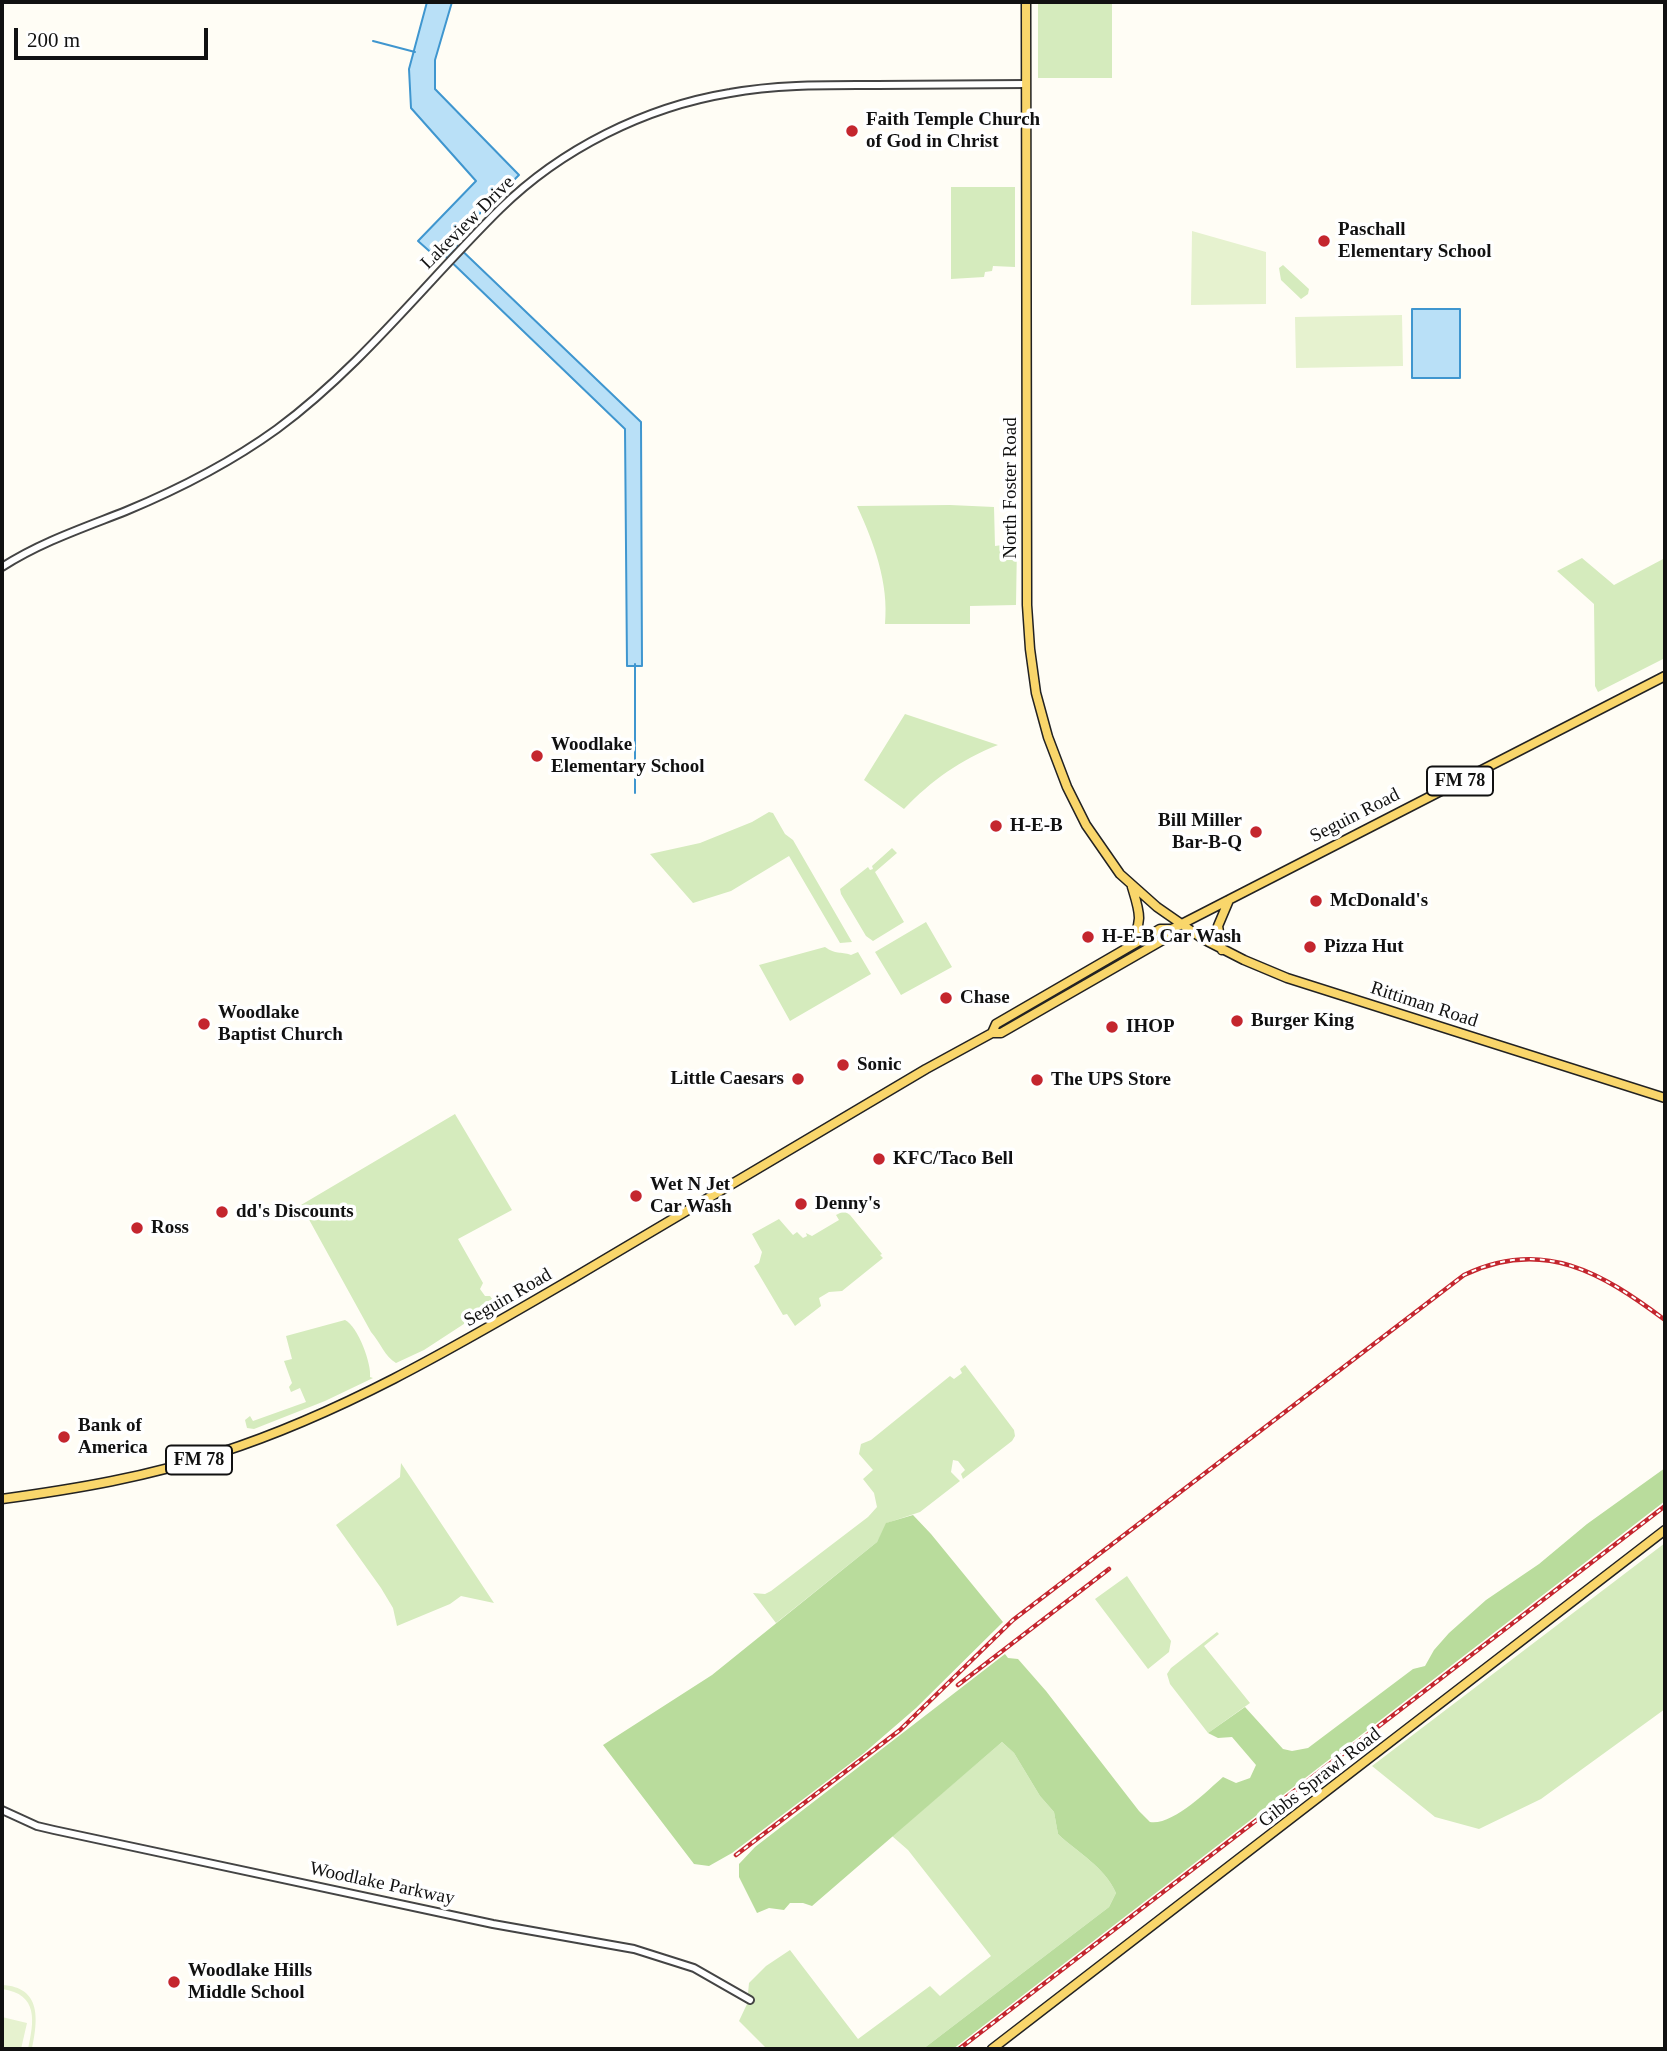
<!DOCTYPE html>
<html>
<head>
<meta charset="utf-8">
<style>
	body { margin:0 }
	#map { position:relative; width:1667px; height:2051px; overflow:hidden; background:#fffdf5; font-family:Georgia,serif }
	canvas { display:block }
	.frame { position:absolute; inset:0; border:4px solid #111; pointer-events:none }
	.scale { position:absolute; left:14px; top:28px; width:194px; height:32px; box-sizing:border-box; border:4px solid #111; border-top:0; padding-left:9px; font-size:21px; line-height:24px; white-space:nowrap; color:#111; -webkit-text-stroke:5px #fff; paint-order:stroke }
</style>
</head>
<body>
<div id="map">
<canvas width="1667" height="2051"></canvas>
<div class="frame"></div>
<div class="scale">200 m</div>
</div>
<script>
const ctx = document.querySelector('canvas').getContext('2d');
ctx.lineJoin = 'round';
function paint(path, color) { ctx.fillStyle = color; ctx.fill(path, 'evenodd'); }
function strokePath(path, color, width, dash) { ctx.strokeStyle = color; ctx.lineWidth = width; ctx.lineCap = dash ? 'butt' : 'round'; ctx.setLineDash(dash || []); ctx.stroke(path); }
function write(font, color, halo, rows, align = 'center') {
  ctx.font = font + ' Georgia,serif'; ctx.lineWidth = 7; ctx.setLineDash([]); ctx.textBaseline = 'middle'; ctx.strokeStyle = halo; ctx.fillStyle = color; for (const [text, x, y, turn = 0] of rows) {
    ctx.save(); ctx.translate(x, y); ctx.rotate((+turn || 0) * Math.PI / 180); ctx.textAlign = isNaN(turn) ? turn : align; if (halo) ctx.strokeText(text, 0, 0); ctx.fillText(text, 0, 0); ctx.restore();
  }
}
paint(new Path2D(`
	M 1038,2 L 1112,2 L 1112,78 L 1038,78 Z
	M 951,187 L 1015,187 L 1015,267 L 993,266 L 992,271 L 985,272 L 984,277 L 951,279 Z
	M 1283,265 L 1309,289 L 1308,294 L 1301,299 L 1281,280 L 1279,268 Z
	M 950,505 L 994,507 L 995,546 L 1017,543 L 1016,605 L 970,606 L 970,624 L 885,624 C 889,583 874,543 857,506 Z
	M 1582,558 L 1614,585 L 1665,558 L 1665,658 L 1598,692 L 1595,686 L 1594,604 L 1557,571 Z
	M 905,714 L 998,745 C 960,760 932,780 904,809 L 864,780 Z
	M 769,812 L 773,813 L 785,834 L 793,840 L 852,942 L 840,943 L 789,856 L 731,891 L 693,903 L 650,854 L 700,843 L 752,822 Z
	M 892,848 L 897,853 L 875,872 L 904,922 L 873,941 L 866,936 L 841,894 L 840,889 L 868,867 L 870,870 L 873,869 L 872,866 Z
	M 926,922 L 952,967 L 901,995 L 875,952 Z
	M 825,947 C 836,955 840,951 851,955 L 858,952 L 871,974 L 790,1021 L 759,965 Z
	M 455,1114 L 512,1210 L 458,1239 L 483,1283 L 480,1289 L 485,1296 L 490,1296 L 497,1306 L 495,1310 L 474,1323 L 470,1320 L 424,1350 L 396,1363 C 385,1357 380,1342 371,1332 L 301,1205 Z
	M 844,1211 L 850,1215 L 882,1254 L 880,1255 L 883,1258 L 842,1291 L 829,1292 L 819,1298 L 821,1306 L 795,1326 L 787,1314 L 783,1315 L 754,1266 L 759,1263 L 762,1252 L 752,1234 L 779,1219 L 793,1235 L 797,1232 L 803,1238 L 807,1236 L 806,1233 L 812,1236 L 839,1220 L 836,1215 Z
	M 345,1320 C 358,1326 372,1365 370,1377 L 373,1378 L 325,1401 L 254,1429 L 247,1428 L 245,1420 L 250,1416 L 253,1421 L 306,1402 L 300,1388 L 291,1392 L 289,1387 L 292,1383 L 284,1361 L 292,1359 L 286,1336 Z
	M 965,1365 L 1014,1430 L 1015,1436 L 1012,1441 L 963,1479 L 961,1474 L 965,1470 L 958,1461 L 953,1460 L 951,1472 L 960,1481 L 920,1512 L 887,1523 L 877,1542 L 776,1623 L 753,1593 L 765,1594 L 771,1591 L 868,1517 L 877,1507 L 874,1493 L 863,1479 L 873,1470 L 859,1454 L 861,1444 L 871,1440 L 950,1376 L 954,1379 L 962,1373 L 960,1369 Z
	M 401,1463 L 494,1603 L 461,1596 L 450,1604 L 397,1626 L 393,1608 L 381,1588 L 336,1525 L 400,1477 Z
	M 1665,1543 L 1665,1709 L 1541,1799 L 1479,1829 L 1435,1817 L 1372,1766 Z
	M 1127,1576 L 1171,1641 L 1169,1652 L 1148,1669 L 1095,1599 Z
	M 1217,1632 L 1219,1634 L 1204,1646 L 1250,1703 L 1208,1733 L 1170,1684 L 1167,1674 L 1171,1668 Z
	M 1002,1742 L 1014,1753 L 1040,1796 L 1054,1812 L 1058,1834 C 1079,1854 1104,1866 1116,1893 L 1109,1907 L 923,2049 L 767,2049 L 739,2021 L 747,2004 L 749,1983 L 766,1966 L 790,1950 L 858,2039 L 930,1986 L 940,1996 L 991,1956 L 908,1850 L 892,1836 Z`), '#d5ebbd');
paint(new Path2D(`
	M 1665,1468 L 1665,1501 L 953,2049 L 923,2049 L 1109,1907 L 1116,1893 C 1104,1866 1079,1854 1058,1834 L 1054,1812 L 1040,1796 L 1014,1753 L 1002,1742 L 812,1906 L 803,1903 L 790,1903 L 784,1910 L 769,1908 L 757,1913 L 739,1877 L 739,1864 L 755,1847 L 1005,1654 L 1008,1658 L 1018,1659 L 1046,1691 L 1139,1811 L 1150,1822 C 1172,1826 1207,1791 1223,1777 L 1236,1783 L 1250,1778 L 1256,1765 L 1232,1737 L 1218,1738 L 1208,1733 L 1245,1707 L 1283,1749 L 1292,1751 L 1308,1748 L 1413,1669 L 1425,1666 L 1434,1650 L 1449,1633 L 1486,1600 L 1539,1564 L 1587,1524 Z
	M 913,1515 L 931,1534 L 1003,1622 L 916,1708 L 864,1753 L 732,1853 L 709,1866 L 694,1864 L 603,1745 L 712,1675 L 877,1542 L 886,1523 Z`), '#b9dc9c');
paint(new Path2D(`
	M 1192,231 L 1266,252 L 1266,304 L 1191,305 Z
	M 1402,315 L 1403,366 L 1296,368 L 1295,317 Z
	M 2,1985 C 42,1987 38,2020 32,2049 L 28,2049 C 34,2022 39,1994 2,1989 Z
	M 2,2017 L 27,2023 L 21,2049 L 2,2049 Z`), '#e6f2cf');
const water = new Path2D(`
	M 427,2 L 452,2 L 435,60 L 435,89 L 519,175 L 452,241 L 641,422 L 642,666 L 627,666 L 625,429 L 441,252 L 436,257 L 418,241 L 476,181 L 411,108 L 409,69 Z
	M 1412,309 L 1460,309 L 1460,378 L 1412,378 Z`);
paint(water, '#b9e0f7');
strokePath(water, '#3f96cf', 2);
strokePath(new Path2D(`
	M 373,41 L 415,52
	M 635,664 L 635,793`), '#3f96cf', 2);
const minor = new Path2D(`
	M 2,567 C 41,542 83,528 126,511 C 179,489 230,463 277,429 C 361,367 426,282 500,209 C 561,149 645,107 730,93 C 778,84 828,85 877,85 C 927,85 976,84 1026,84
	M 2,1810 L 37,1826 L 54,1830 L 493,1924 L 634,1949 L 694,1968 L 750,2000`);
const major = new Path2D(`
	M 1026,2 L 1027,605 L 1030,649 L 1036,693 L 1048,737 L 1067,787 L 1086,825 L 1120,874 L 1157,907 L 1203,939 L 1244,960 L 1287,978 L 1665,1098
	M 1128,946 C 1144,922 1140,913 1132,887
	M 1222,950 L 1218,926 L 1229,900
	M 992,1033 L 996,1024 L 1160,929 L 1172,929 L 1665,676
	M 2,1499 C 75,1489 148,1477 219,1453 C 346,1412 460,1344 575,1277 C 692,1208 809,1139 926,1069 L 992,1033 L 1001,1033 L 1168,937 L 1172,929
	M 992,2049 L 1665,1530`);
strokePath(minor, '#444', 10);
strokePath(major, '#222', 11);
strokePath(minor, '#fff', 6);
strokePath(major, '#f9d66b', 8);
const rail = new Path2D(`
	M 958,1685 L 1109,1569
	M 736,1855 L 900,1730 L 1013,1620 L 1464,1275 C 1543,1237 1602,1273 1665,1320
	M 959,2049 L 1665,1506`);
strokePath(rail, '#c4262e', 4.5);
strokePath(rail, '#fff', 2, [5]);
for (const [x, y, r, color] of [
	[852,131,7,"#c4262e"],
	[1324,241,7,"#c4262e"],
	[537,756,7,"#c4262e"],
	[996,826,7,"#c4262e"],
	[1256,832,7,"#c4262e"],
	[1316,901,7,"#c4262e"],
	[1088,937,7,"#c4262e"],
	[1310,947,7,"#c4262e"],
	[946,998,7,"#c4262e"],
	[1237,1021,7,"#c4262e"],
	[204,1024,7,"#c4262e"],
	[1112,1027,7,"#c4262e"],
	[843,1065,7,"#c4262e"],
	[798,1079,7,"#c4262e"],
	[1037,1080,7,"#c4262e"],
	[879,1159,7,"#c4262e"],
	[636,1196,7,"#c4262e"],
	[801,1204,7,"#c4262e"],
	[222,1212,7,"#c4262e"],
	[137,1228,7,"#c4262e"],
	[64,1437,7,"#c4262e"],
	[174,1982,7,"#c4262e"]
]) { const dot = new Path2D(); dot.arc(x, y, r, 0, 2 * Math.PI); ctx.fillStyle = color; ctx.fill(dot); strokePath(dot, '#fff', 2.5); }
for (const [x, y, w] of [
	[1460,781,66],
	[199,1460,66]
]) { const box = new Path2D(); box.roundRect(x - w / 2, y - 14.5, w, 29, 5); ctx.fillStyle = '#fff'; ctx.fill(box); strokePath(box, '#111', 2); }
write('bold 18px', '#111', null, [
	["FM 78",1460,781],
	["FM 78",199,1460]
]);
write('bold 19px', '#111', '#fff', [
	["Faith Temple Church",866,120],
	["of God in Christ",866,142],
	["Paschall",1338,230],
	["Elementary School",1338,252],
	["Woodlake",551,745],
	["Elementary School",551,767],
	["Bill Miller",1242,821,"right"],
	["Bar-B-Q",1242,843,"right"],
	["H-E-B",1010,826],
	["McDonald's",1330,901],
	["H-E-B Car Wash",1102,937],
	["Pizza Hut",1324,947],
	["Chase",960,998],
	["Woodlake",218,1013],
	["Baptist Church",218,1035],
	["Burger King",1251,1021],
	["IHOP",1126,1027],
	["Sonic",857,1065],
	["Little Caesars",784,1079,"right"],
	["The UPS Store",1051,1080],
	["KFC/Taco Bell",893,1159],
	["Wet N Jet",650,1185],
	["Car Wash",650,1207],
	["Denny's",815,1204],
	["dd's Discounts",236,1212],
	["Ross",151,1228],
	["Bank of",78,1426],
	["America",78,1448],
	["Woodlake Hills",188,1971],
	["Middle School",188,1993]
], 'left');
write('19px', '#111', '#fff', [
	["Lakeview Drive",468,223,-45],
	["North Foster Road",1011,488,-90],
	["Seguin Road",1355,816,-27],
	["Rittiman Road",1424,1005,18],
	["Seguin Road",508,1298,-30],
	["Gibbs Sprawl Road",1320,1778,-38],
	["Woodlake Parkway",382,1884,12]
]);
</script>
</body>
</html>
